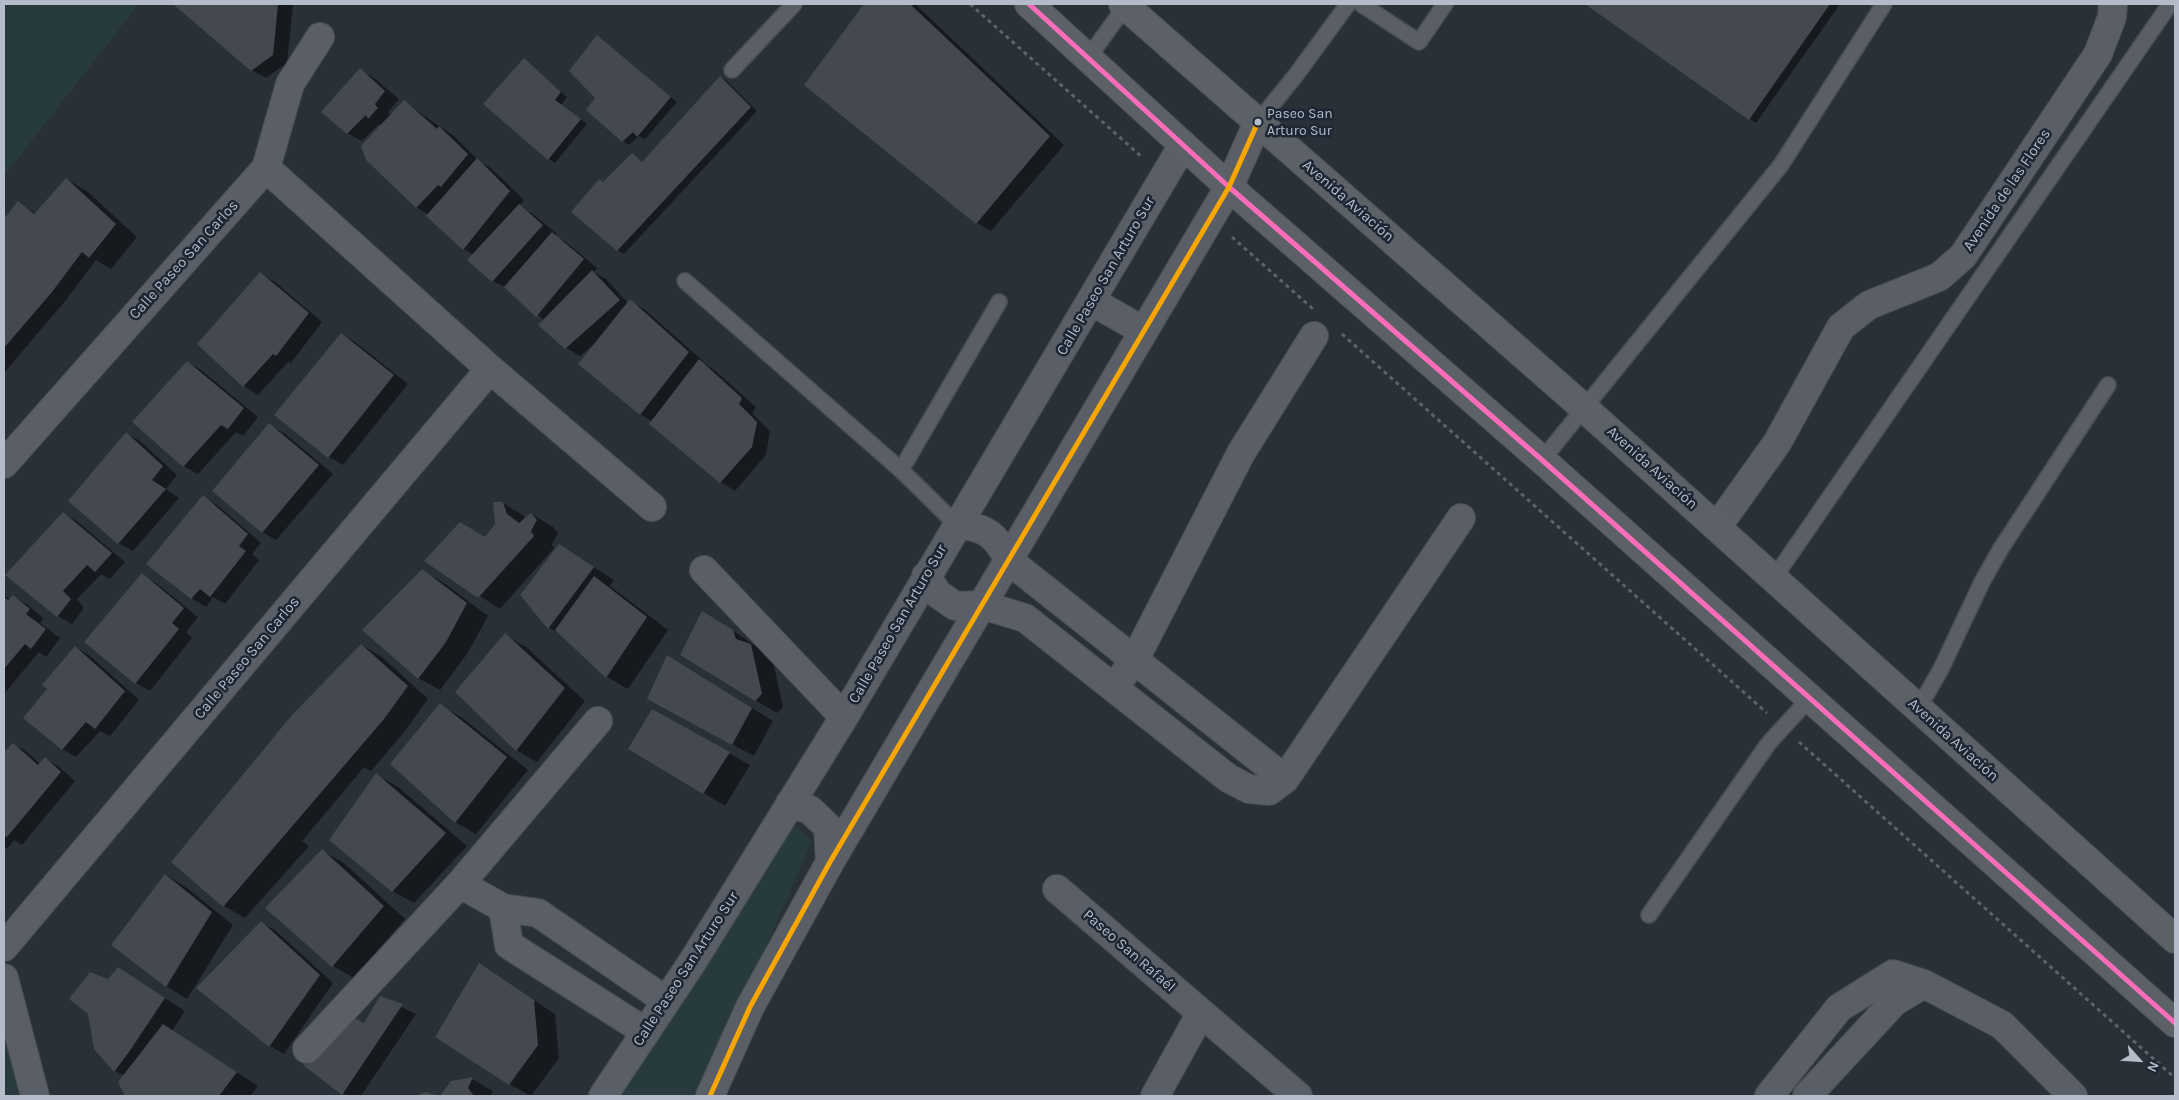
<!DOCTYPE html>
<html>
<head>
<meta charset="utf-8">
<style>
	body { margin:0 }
	#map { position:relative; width:2179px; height:1100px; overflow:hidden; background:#2a3038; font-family:Karla,sans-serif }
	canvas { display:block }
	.frame { position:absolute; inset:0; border:5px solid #b4bcc9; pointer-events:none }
	.north { position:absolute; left:2114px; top:1035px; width:50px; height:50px; -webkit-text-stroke:4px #1d2633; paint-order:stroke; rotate:116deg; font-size:14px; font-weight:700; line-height:20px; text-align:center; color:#b4bcc9 }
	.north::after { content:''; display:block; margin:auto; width:18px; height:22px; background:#b4bcc9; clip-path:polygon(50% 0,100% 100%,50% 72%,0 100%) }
</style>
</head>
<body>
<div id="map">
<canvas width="2179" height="1100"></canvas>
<div class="frame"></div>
<div class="north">N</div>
</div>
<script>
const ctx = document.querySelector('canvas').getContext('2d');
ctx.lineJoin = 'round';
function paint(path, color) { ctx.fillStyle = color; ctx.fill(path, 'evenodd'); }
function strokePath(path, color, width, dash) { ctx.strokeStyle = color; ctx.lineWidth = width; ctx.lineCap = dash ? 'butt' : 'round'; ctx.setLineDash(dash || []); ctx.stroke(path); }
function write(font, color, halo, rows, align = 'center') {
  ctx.font = font + ' Karla,sans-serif'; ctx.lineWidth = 5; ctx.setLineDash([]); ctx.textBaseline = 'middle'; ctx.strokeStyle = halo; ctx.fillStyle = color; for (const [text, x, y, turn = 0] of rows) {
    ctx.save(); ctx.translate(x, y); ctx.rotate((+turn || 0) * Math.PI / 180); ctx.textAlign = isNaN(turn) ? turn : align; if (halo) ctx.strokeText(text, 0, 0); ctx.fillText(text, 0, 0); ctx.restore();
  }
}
paint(new Path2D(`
	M 4,4 L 139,4 L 4,176 Z
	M 787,819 L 812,841 L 701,1096 L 610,1096 Z
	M 4,1036 L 24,1093 L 22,1096 L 4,1096 Z`), '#273a3e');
paint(new Path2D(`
	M 175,4 L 293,4 L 287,63 L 266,78 L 251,70 Z
	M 865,4 L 915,4 L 1064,145 L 991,231 L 977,223 L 805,85 Z
	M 1587,4 L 1840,4 L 1756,123 Z
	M 598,37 L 677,102 L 645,139 L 639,136 L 629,145 L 623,141 L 597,98 Z
	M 524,59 L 567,97 L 561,105 L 587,124 L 555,163 L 549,159 Z
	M 360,70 L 374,78 L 399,99 L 388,112 L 391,115 L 404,102 L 454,136 L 479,161 L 491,168 L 524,200 L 519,206 L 533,214 L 557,234 L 555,236 L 566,242 L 597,268 L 594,272 L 606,279 L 628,303 L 630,301 L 644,309 L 703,361 L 702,362 L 713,369 L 756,407 L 752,413 L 770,431 L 766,455 L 735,491 L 721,482 L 651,424 L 653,422 L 640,414 L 594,344 L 580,356 L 566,348 L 544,320 L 508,288 L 492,281 L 474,255 L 464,249 L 429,215 L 416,207 L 382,125 L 379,124 L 362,141 L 347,133 Z
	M 720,77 L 727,81 L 757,111 L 624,254 L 617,250 L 604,184 L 632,155 L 644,163 Z
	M 66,179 L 88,192 L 137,237 L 111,269 L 96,260 L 66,300 L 4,373 L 4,221 L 18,203 L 36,214 Z
	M 261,274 L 275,282 L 322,322 L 291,363 L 288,362 L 258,395 L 244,386 L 199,344 Z
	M 341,334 L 355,342 L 408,384 L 343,465 L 329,457 L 276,415 Z
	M 187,362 L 201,370 L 258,417 L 243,436 L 236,432 L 198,474 L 183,466 Z
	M 269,425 L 284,433 L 333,474 L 276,540 L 262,532 Z
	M 126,433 L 140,441 L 177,475 L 166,489 L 179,498 L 133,551 L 118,543 Z
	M 203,497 L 217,505 L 261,543 L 252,554 L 259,560 L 225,604 L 213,597 L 206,607 L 191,598 Z
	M 503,503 L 524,516 L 525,519 L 531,514 L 552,526 L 558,533 L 552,544 L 554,548 L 500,609 L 426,561 L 486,538 L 496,524 Z
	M 64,514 L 78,522 L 125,562 L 110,579 L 101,574 L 77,599 L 84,608 L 72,624 L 58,616 Z
	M 560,546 L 614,580 L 610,586 L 668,630 L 628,689 L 607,677 L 561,634 L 549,628 L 522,595 Z
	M 422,571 L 444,583 L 488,616 L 467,654 L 440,690 L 418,678 Z
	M 142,575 L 156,583 L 198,617 L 186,632 L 192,638 L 150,691 L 136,683 L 86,642 Z
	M 4,595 L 11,600 L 14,597 L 28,605 L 43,618 L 40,623 L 60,638 L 46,657 L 39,652 L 4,694 Z
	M 723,624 L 772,657 L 783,707 L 777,713 L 755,700 Z
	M 505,635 L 526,647 L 585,701 L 537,762 L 516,750 Z
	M 362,645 L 383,658 L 428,699 L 405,731 L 371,771 L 364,767 L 302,841 L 309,846 L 245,918 L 224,906 L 173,862 Z
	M 75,647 L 89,655 L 139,700 L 110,736 L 100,731 L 76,757 L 62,749 L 49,689 Z
	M 689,669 L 773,721 L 754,756 L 670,711 Z
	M 440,705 L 461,717 L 528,770 L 476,834 L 455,822 Z
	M 653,711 L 750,765 L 725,806 L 630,748 Z
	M 13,744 L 27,752 L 40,764 L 45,758 L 59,767 L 75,781 L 22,845 L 14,840 L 7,849 L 4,847 L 4,754 Z
	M 377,775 L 398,787 L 467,846 L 414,903 L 392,891 Z
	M 323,851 L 344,863 L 405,919 L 354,978 L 333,966 Z
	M 166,875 L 187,888 L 233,925 L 187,999 L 166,986 Z
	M 262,923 L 276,931 L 333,983 L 284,1054 L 270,1046 L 198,988 Z
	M 479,965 L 555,1014 L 559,1058 L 531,1096 L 509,1084 Z
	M 118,969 L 185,1011 L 172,1031 L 258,1086 L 250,1096 L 127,1096 L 120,1082 L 125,1076 L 115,1071 L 95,1048 L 108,980 Z
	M 380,997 L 416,1014 L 361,1096 L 347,1096 L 305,1065 L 364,1024 Z
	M 472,1079 L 493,1091 L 490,1096 L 442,1096 L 452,1083 Z`), '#0007');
paint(new Path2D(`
	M 173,4 L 278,4 L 273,55 L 251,71 Z
	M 864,4 L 910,4 L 1050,136 L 976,224 L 804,85 Z
	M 1585,4 L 1830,4 L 1749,120 Z
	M 597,35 L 671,97 L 637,137 L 633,132 L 622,142 L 586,110 L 595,98 L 569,71 Z
	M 524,58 L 561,92 L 555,100 L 581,119 L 548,160 L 483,104 Z
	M 360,68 L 385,91 L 375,104 L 378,108 L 368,119 L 366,115 L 347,134 L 321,112 Z
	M 720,76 L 751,107 L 617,251 L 571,212 L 599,179 L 603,182 L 632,153 L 642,162 Z
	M 404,100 L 437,129 L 439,126 L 468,154 L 441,187 L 438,185 L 416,208 L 366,160 L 361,146 Z
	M 477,158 L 510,191 L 463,250 L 426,216 Z
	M 66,178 L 116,224 L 89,258 L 82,252 L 52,292 L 4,348 L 4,219 L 18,201 L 34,214 Z
	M 519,204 L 543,225 L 492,282 L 467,260 Z
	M 552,232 L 584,259 L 536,317 L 504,287 Z
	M 592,270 L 620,300 L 565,349 L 538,325 Z
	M 260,272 L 309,313 L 276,356 L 273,354 L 243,387 L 197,344 Z
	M 630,299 L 689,352 L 640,415 L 578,364 Z
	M 341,333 L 394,375 L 328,458 L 274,415 Z
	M 699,359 L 742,398 L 739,404 L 757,422 L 752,447 L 720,483 L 649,424 Z
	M 187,361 L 244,408 L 228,429 L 221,425 L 183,467 L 132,422 Z
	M 269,423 L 319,465 L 262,533 L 212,491 Z
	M 126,432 L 163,466 L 152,480 L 166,489 L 118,544 L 68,501 Z
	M 203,495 L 248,534 L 239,546 L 246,551 L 210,597 L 200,589 L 191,599 L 146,564 Z
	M 493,502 L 503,502 L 507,514 L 519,523 L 531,513 L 537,520 L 531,531 L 534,536 L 478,598 L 424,561 L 460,522 L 485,537 L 495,524 Z
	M 63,512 L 112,553 L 95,572 L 87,565 L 63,591 L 71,599 L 57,617 L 5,575 Z
	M 559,544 L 594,567 L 548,629 L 520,595 Z
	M 422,569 L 467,603 L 446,642 L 418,679 L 362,630 Z
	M 142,573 L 184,608 L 172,623 L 179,629 L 135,684 L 84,642 Z
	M 594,576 L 647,617 L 606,678 L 555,630 Z
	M 13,595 L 30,609 L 26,614 L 46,629 L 31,649 L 25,644 L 4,669 L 4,597 L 8,600 Z
	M 702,611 L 733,630 L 736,639 L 751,644 L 762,694 L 755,701 L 680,655 Z
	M 505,633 L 565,688 L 516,751 L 455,692 Z
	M 361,644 L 408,686 L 384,719 L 223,907 L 171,862 L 292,715 Z
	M 75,646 L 125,691 L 95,729 L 86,722 L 62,750 L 23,718 L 47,689 L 42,685 Z
	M 667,655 L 752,708 L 732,745 L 647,699 Z
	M 440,703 L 507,757 L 455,823 L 390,764 Z
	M 652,709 L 730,752 L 703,794 L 628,749 Z
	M 13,743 L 38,765 L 45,757 L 61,772 L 7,837 L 4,835 L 4,752 Z
	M 376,773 L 446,833 L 392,892 L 329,840 Z
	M 322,849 L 384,906 L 332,967 L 265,908 Z
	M 165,874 L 212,912 L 166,987 L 111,945 Z
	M 261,921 L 320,975 L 269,1047 L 196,988 Z
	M 479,963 L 534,1000 L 538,1045 L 509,1085 L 435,1037 Z
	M 118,967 L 165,998 L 129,1052 L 114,1072 L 94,1049 L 88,1014 L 69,999 L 90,972 L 108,979 Z
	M 380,996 L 403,1004 L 342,1095 L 303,1065 L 351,1016 L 364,1023 Z
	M 163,1024 L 237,1072 L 219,1096 L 125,1096 L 118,1082 Z
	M 473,1077 L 468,1088 L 474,1096 L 440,1096 L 451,1081 Z
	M 426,1092 L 438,1096 L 415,1096 Z`), '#444950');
const lane = new Path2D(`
	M 1361,4 L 1419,42 L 1445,4
	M 1088,58 L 1127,4
	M 732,70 L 794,4
	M 1258,122 L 1296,75 L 1348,4
	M 685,281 L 901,470 L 957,525
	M 1542,460 L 1781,165 L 1884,4
	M 901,470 L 999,302
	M 1774,578 L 2170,4
	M 1918,709 L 1941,669 L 1982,582 L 2000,550 L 2108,385
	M 1649,915 L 1768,744 L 1810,698`);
const street = new Path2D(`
	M 266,168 L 490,369 L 652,507
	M 1091,301 L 1144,331
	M 4,464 L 266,168 L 290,84 L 320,37
	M 957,525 C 984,526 997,535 1008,560 L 1285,779
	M 1717,527 L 1777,443 L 1841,327 L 1869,305 L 1939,277 L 1963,256 L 2098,54 L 2112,17 L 2113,4
	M 704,570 L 844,717
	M 926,576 L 938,594 L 955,606 L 982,605 L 1025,618 L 1228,778 L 1249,789 L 1269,791 L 1285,779 L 1461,518
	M 1124,674 L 1134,661 L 1241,453 L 1314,336
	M 790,803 L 810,810 L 828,827 L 830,862
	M 460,884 L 503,908 L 538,913 L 665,1000
	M 1057,889 L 1298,1096
	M 503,908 L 509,945 L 646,1032
	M 4,947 L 490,369
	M 4,978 L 35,1096
	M 307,1049 L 460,884 L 598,721
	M 603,1096 L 693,961 L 844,717 L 1183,145
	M 710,1096 L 750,1007 L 830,862 L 1229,187 L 1258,122
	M 1155,1096 L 1201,1013
	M 1769,1096 L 1839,1008 L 1893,974 L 1924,984 L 2002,1025 L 2073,1096
	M 1807,1096 L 1894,1002 L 1924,984`);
const primary = new Path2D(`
	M 1029,4 L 1229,187 L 1542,460 L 2175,1023
	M 1123,4 L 1584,408 L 2175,939`);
strokePath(lane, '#484c53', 18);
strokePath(street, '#484c53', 30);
strokePath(primary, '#484c55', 30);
strokePath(new Path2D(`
	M 970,4 L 1143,158
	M 1232,237 L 1313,309
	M 1342,334 L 1767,713
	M 1799,742 L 2175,1078`), '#5d636a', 3, [4, 4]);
strokePath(lane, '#5a5e66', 15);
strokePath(street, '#5a5e66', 28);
strokePath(primary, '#5c6168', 28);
strokePath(new Path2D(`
	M 1029,4 L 1229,187 L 1542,460 L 2175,1023`), '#fb6dba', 5);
strokePath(new Path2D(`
	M 710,1096 L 750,1007 L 830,862 L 1229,187 L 1258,122`), '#f7a600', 5);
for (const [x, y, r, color] of [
	[1258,122,4.5,"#b4bcc9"]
]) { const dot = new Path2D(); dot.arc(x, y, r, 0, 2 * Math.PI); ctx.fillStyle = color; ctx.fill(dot); strokePath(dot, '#1d2633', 2); }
write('14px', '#b4bcc9', '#1d2633', [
	["Paseo San",1267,114],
	["Arturo Sur",1267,131]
], 'left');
write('15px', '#b4bcc9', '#1d2633', [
	["Avenida de las Flores",2007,190,-56],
	["Avenida Aviación",1348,201,41],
	["Calle Paseo San Carlos",184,260,-48],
	["Calle Paseo San Arturo Sur",1106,276,-60],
	["Avenida Aviación",1652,468,42],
	["Calle Paseo San Arturo Sur",898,624,-60],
	["Calle Paseo San Carlos",247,658,-50],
	["Avenida Aviación",1953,740,42],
	["Paseo San Rafaél",1129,951,41],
	["Calle Paseo San Arturo Sur",686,969,-57]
]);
</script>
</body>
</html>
